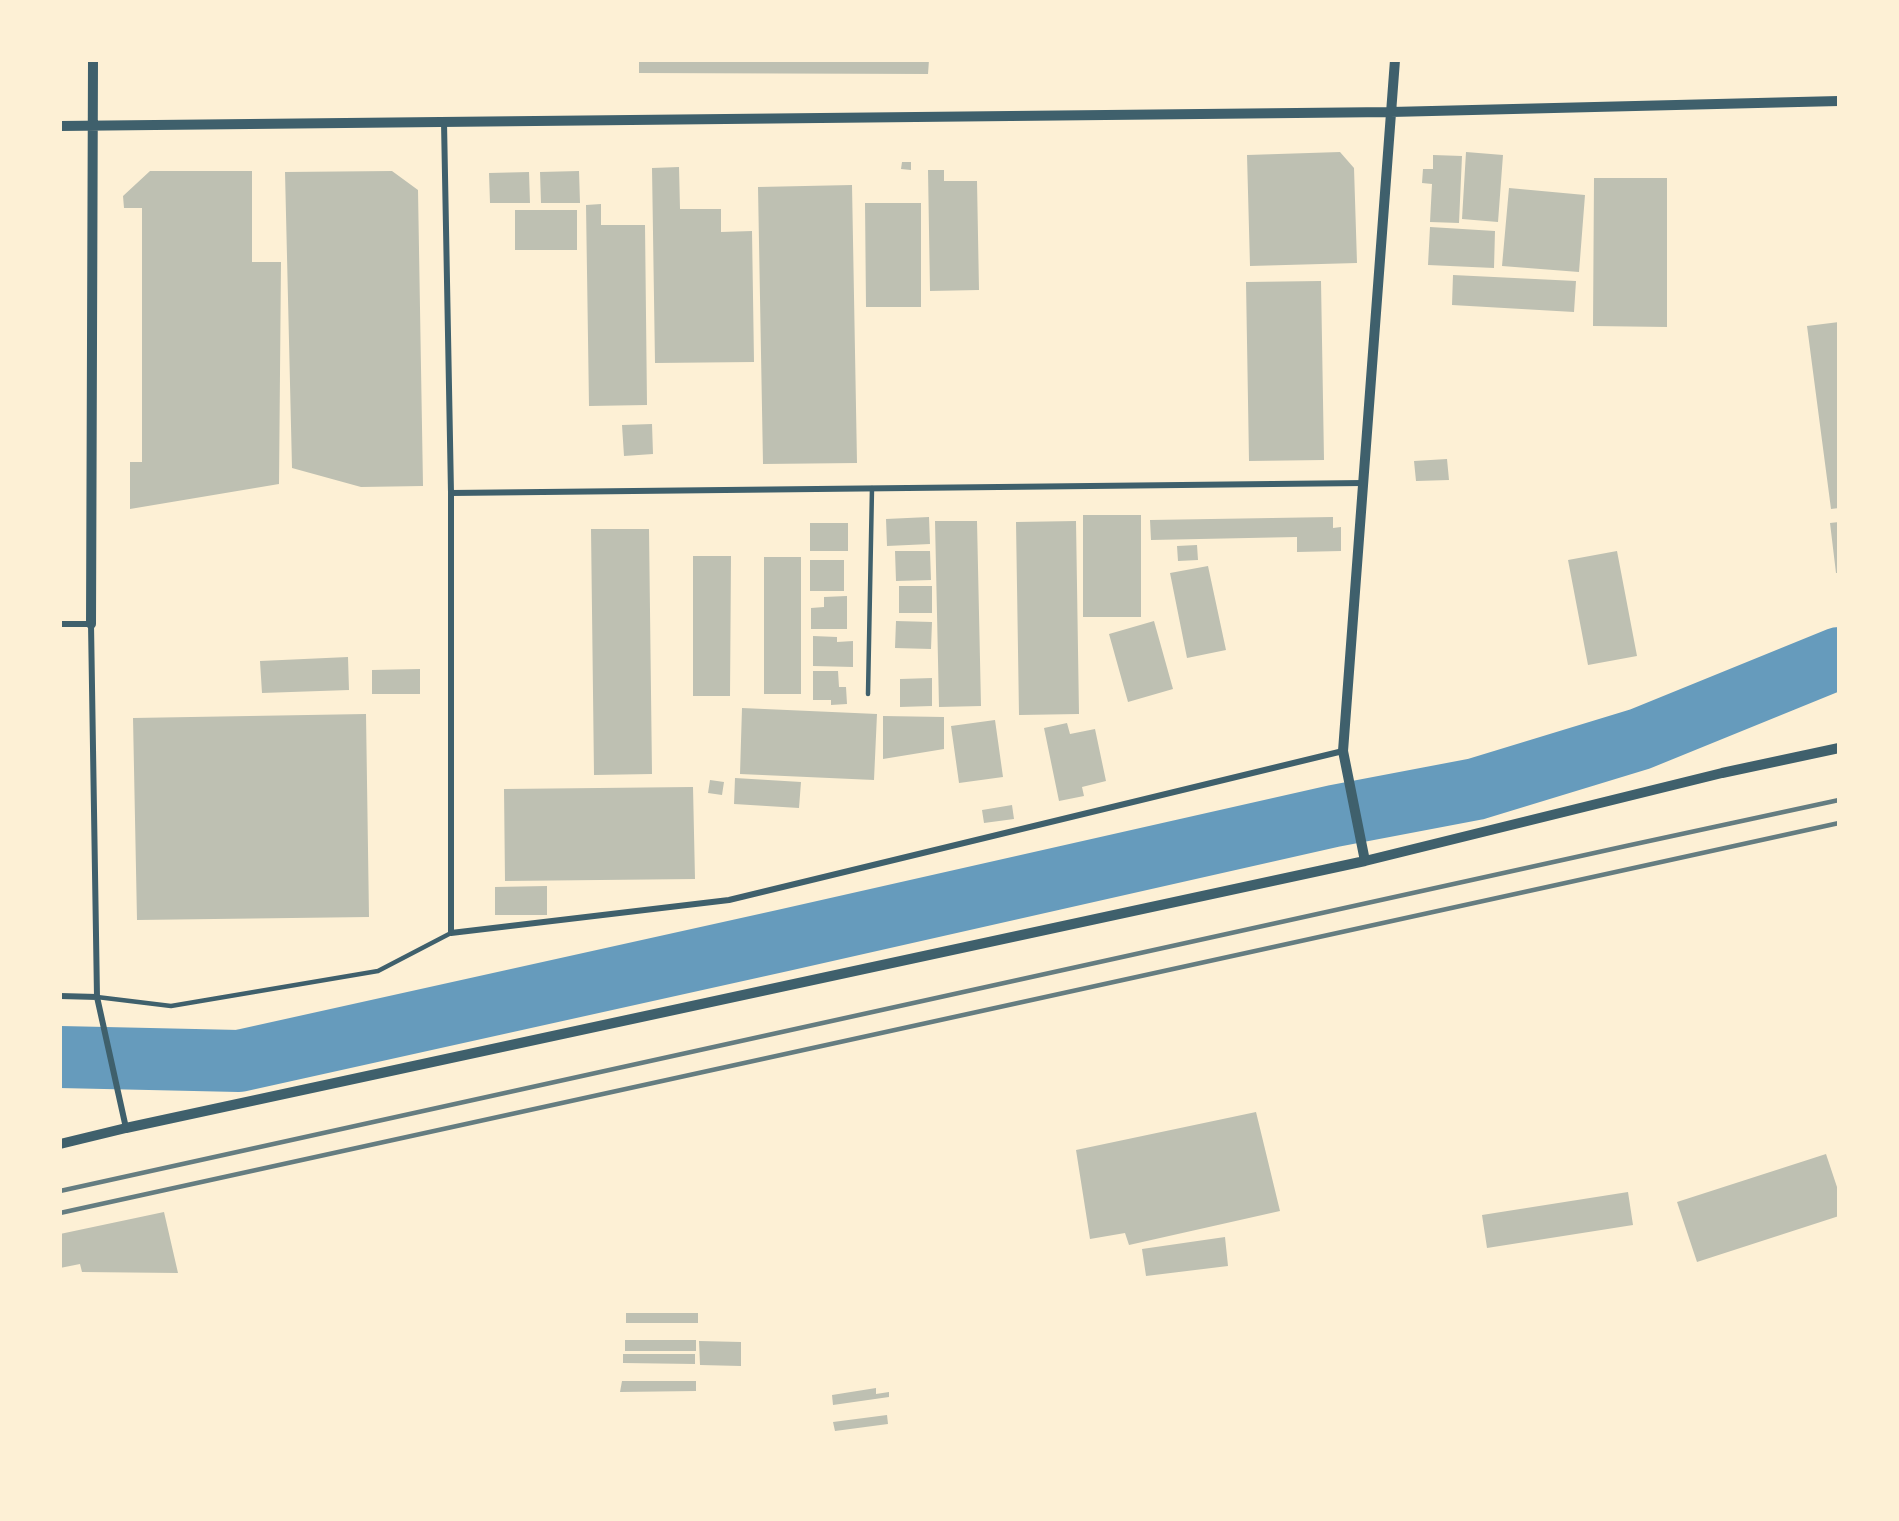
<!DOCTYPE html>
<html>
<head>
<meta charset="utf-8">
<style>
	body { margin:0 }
	#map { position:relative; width:1899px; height:1521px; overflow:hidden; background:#fdf0d5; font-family:"Roboto Condensed",sans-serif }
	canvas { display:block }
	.frame { position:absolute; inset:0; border:62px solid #fdf0d5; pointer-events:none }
</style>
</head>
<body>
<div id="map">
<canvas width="1899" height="1521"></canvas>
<div class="frame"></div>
</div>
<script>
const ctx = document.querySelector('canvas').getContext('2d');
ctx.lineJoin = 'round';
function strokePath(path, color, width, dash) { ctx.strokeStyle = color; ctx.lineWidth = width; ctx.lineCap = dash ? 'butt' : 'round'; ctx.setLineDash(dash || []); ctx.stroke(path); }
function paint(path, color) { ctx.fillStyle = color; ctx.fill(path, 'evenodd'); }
strokePath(new Path2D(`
	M 60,1057 L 239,1061 L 785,940 L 1334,816 L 1476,789 L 1640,739 L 1839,658`), '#669bbc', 62);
paint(new Path2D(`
	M 639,60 L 929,60 L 928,74 L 639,73 Z
	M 1340,152 L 1354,168 L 1357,263 L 1250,266 L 1247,155 Z
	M 1466,152 L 1503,155 L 1498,222 L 1462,219 Z
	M 1433,155 L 1462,156 L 1459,223 L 1430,222 L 1432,184 L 1422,183 L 1423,169 L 1433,169 Z
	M 902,162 L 911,162 L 911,170 L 901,169 Z
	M 679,167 L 680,209 L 721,209 L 721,232 L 752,231 L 754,362 L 655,363 L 652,168 Z
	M 928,170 L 944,170 L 944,181 L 977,181 L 979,290 L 930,291 Z
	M 150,171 L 252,171 L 252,262 L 281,262 L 279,484 L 130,509 L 130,462 L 142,462 L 142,208 L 124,208 L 123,196 Z
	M 392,171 L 418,190 L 423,486 L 361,487 L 292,468 L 285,172 Z
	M 579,171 L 580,203 L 541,203 L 540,172 Z
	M 529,172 L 530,203 L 490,203 L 489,173 Z
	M 1594,178 L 1667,178 L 1667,327 L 1593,326 Z
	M 852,185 L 857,463 L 763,464 L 758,187 Z
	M 1509,188 L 1585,195 L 1579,272 L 1502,266 Z
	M 865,203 L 921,203 L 921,307 L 866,307 Z
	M 601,204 L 601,225 L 645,225 L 647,405 L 589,406 L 586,205 Z
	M 515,210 L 577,210 L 577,250 L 515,250 Z
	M 1430,227 L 1495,231 L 1494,268 L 1428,265 Z
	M 1453,275 L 1576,281 L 1574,312 L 1452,305 Z
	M 1321,281 L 1324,460 L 1249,461 L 1246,282 Z
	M 1839,322 L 1839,508 L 1831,509 L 1807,326 Z
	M 652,424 L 653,454 L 624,456 L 622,425 Z
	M 1447,459 L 1449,480 L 1416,481 L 1414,461 Z
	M 1083,515 L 1141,515 L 1141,617 L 1083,617 Z
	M 929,517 L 930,544 L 887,546 L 886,519 Z
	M 1333,517 L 1333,528 L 1341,527 L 1341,551 L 1297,552 L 1297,537 L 1151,540 L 1150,520 Z
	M 935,521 L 977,521 L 981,706 L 939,707 Z
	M 1076,521 L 1079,714 L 1019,715 L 1016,522 Z
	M 1839,522 L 1839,573 L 1836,573 L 1830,523 Z
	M 810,523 L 848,523 L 848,551 L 810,551 Z
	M 591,529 L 649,529 L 652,774 L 594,775 Z
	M 1197,545 L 1198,560 L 1178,561 L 1177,546 Z
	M 895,551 L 930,551 L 931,580 L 896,581 Z
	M 1617,551 L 1637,656 L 1588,665 L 1568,560 Z
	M 693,556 L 731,556 L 730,696 L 693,696 Z
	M 764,557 L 801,557 L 801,694 L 764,694 Z
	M 810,560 L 844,560 L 844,591 L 810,591 Z
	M 1208,566 L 1226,650 L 1187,658 L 1170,573 Z
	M 899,586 L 932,586 L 932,613 L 899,613 Z
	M 847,596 L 847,629 L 811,629 L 811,608 L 824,607 L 824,597 Z
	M 896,621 L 932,622 L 931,649 L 895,648 Z
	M 1154,621 L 1173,689 L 1128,702 L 1109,634 Z
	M 813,636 L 837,637 L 837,642 L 853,641 L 853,667 L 813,666 Z
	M 348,657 L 349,690 L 262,693 L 260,661 Z
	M 420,669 L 420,694 L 372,694 L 372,670 Z
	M 813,671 L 838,671 L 839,687 L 846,687 L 847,704 L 831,705 L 831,700 L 813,700 Z
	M 932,678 L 932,706 L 900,707 L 900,679 Z
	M 742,708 L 877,714 L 874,780 L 740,774 Z
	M 366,714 L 369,917 L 137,920 L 133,718 Z
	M 883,716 L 944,717 L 944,749 L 883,759 Z
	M 995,720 L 1003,777 L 959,783 L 951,726 Z
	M 1067,723 L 1070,734 L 1095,729 L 1106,781 L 1082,787 L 1084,796 L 1059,801 L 1044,728 Z
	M 735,778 L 801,782 L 799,808 L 734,804 Z
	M 710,780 L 724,782 L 722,795 L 708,793 Z
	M 693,787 L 695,879 L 505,881 L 504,789 Z
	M 1012,805 L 1014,819 L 984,823 L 982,810 Z
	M 547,886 L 547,915 L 495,915 L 495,887 Z
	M 1256,1112 L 1280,1211 L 1129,1245 L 1125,1233 L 1090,1239 L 1076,1150 Z
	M 1826,1154 L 1839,1193 L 1839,1216 L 1697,1262 L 1677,1202 Z
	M 1628,1192 L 1633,1225 L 1487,1248 L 1482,1215 Z
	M 164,1212 L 178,1273 L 82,1272 L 80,1264 L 60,1268 L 60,1234 Z
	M 1225,1237 L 1228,1266 L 1146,1276 L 1142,1249 Z
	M 626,1313 L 698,1313 L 698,1323 L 626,1323 Z
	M 625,1340 L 696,1340 L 696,1351 L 625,1351 Z
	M 699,1341 L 741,1342 L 741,1366 L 700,1365 Z
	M 623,1354 L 695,1354 L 695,1364 L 623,1363 Z
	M 622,1381 L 696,1381 L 696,1391 L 620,1392 Z
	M 876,1388 L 876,1394 L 889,1392 L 889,1397 L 833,1405 L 832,1395 Z
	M 887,1415 L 888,1424 L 835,1431 L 833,1422 Z`), '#bec0b2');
strokePath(new Path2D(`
	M 868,694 L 872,488
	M 97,997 L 171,1006 L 378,971 L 451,933`), '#3f606c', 4.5);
strokePath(new Path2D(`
	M 444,122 L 451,493 L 451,933 L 729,900 L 1343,751
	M 451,493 L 1364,483
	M 60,624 L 91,624 L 97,997 L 126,1128
	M 60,996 L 97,997`), '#3f606c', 6);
strokePath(new Path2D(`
	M 60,126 L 1391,112 L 1839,101
	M 91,624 L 93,60
	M 1365,861 L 1343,751 L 1395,60
	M 60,1144 L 126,1128 L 1365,861 L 1722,773 L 1839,748`), '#3f606c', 10);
strokePath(new Path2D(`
	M 60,1191 L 1626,846 L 1839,800
	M 60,1213 L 1839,823`), '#657d81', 4.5);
</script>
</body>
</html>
